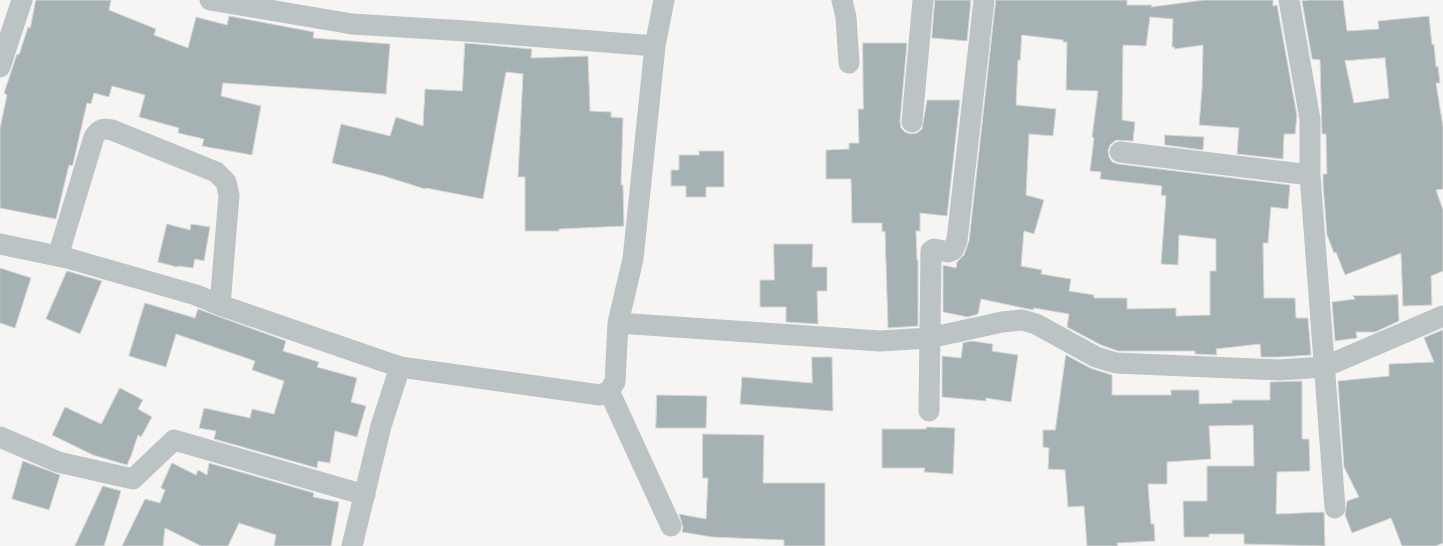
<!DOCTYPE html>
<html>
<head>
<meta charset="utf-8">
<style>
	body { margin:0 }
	canvas { display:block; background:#f6f5f3 }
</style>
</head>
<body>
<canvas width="1443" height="546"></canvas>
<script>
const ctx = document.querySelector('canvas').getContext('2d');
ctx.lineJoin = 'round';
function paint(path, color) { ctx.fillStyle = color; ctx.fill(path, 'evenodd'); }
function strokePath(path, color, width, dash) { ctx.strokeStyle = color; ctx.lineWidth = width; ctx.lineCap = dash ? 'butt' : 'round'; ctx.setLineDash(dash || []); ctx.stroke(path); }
const building = new Path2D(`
	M 36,0 L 111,0 L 109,10 L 156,29 L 154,35 L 188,48 L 196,17 L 227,25 L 229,16 L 314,32 L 313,38 L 390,44 L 386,94 L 223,83 L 221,96 L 261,106 L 252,155 L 202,146 L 204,139 L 178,133 L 179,128 L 139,117 L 145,95 L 112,86 L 109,97 L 94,93 L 91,104 L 87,103 L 73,164 L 72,166 L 69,165 L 56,219 L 0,208 L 0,128 L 7,95 L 4,93 L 17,54 L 19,55 L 28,27 L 30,28 Z
	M 935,0 L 971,0 L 967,41 L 932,38 Z
	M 996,0 L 1127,0 L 1127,5 L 1152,5 L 1151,7 L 1204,0 L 1273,0 L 1273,6 L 1277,5 L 1297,116 L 1295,134 L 1284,134 L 1283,159 L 1237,154 L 1239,128 L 1199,125 L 1202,89 L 1203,45 L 1175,49 L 1174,47 L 1172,47 L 1173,19 L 1150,17 L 1146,46 L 1123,45 L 1122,120 L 1135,122 L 1133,141 L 1116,140 L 1110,145 L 1108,151 L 1109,157 L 1112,162 L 1118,164 L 1290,185 L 1288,209 L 1271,207 L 1268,243 L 1263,243 L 1264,298 L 1295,298 L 1296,318 L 1308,318 L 1311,355 L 1279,357 L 1261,357 L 1260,344 L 1216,349 L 1217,355 L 1195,354 L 1195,351 L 1118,351 L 1101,345 L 1067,327 L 1069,314 L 1034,308 L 1033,310 L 981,299 L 978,314 L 968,317 L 943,312 L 943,265 L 956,268 L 957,262 L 964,255 L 969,241 ZM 1022,35 L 1063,40 L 1063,42 L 1067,42 L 1066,90 L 1098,91 L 1092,137 L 1094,138 L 1090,171 L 1101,172 L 1100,179 L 1162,186 L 1161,195 L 1166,196 L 1161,264 L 1178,265 L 1179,235 L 1216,239 L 1216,271 L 1210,271 L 1210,315 L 1176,316 L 1176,308 L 1127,309 L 1127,298 L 1094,298 L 1094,295 L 1069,291 L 1071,279 L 1041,274 L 1042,270 L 1021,266 L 1024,231 L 1034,234 L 1044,200 L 1026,195 L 1029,134 L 1053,136 L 1056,109 L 1016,105 L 1018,60 L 1020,60 Z
	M 1309,0 L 1343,0 L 1347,31 L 1379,29 L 1378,21 L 1429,16 L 1432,45 L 1434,44 L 1436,67 L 1438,66 L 1440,83 L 1436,83 L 1443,127 L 1443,189 L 1436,190 L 1443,210 L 1443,271 L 1431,276 L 1432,305 L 1403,306 L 1401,253 L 1345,275 L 1336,252 L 1334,253 L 1327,235 L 1323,184 L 1323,174 L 1327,174 L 1326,134 L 1322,134 L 1320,60 L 1312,59 L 1302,1 ZM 1385,58 L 1389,98 L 1354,103 L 1345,61 Z
	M 465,43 L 532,49 L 531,58 L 588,56 L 590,111 L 611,112 L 611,117 L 623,118 L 621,185 L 623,185 L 624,226 L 559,229 L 559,231 L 525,231 L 525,177 L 518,177 L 523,74 L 506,72 L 483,199 L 426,188 L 425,189 L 384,176 L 332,163 L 341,124 L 390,136 L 396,117 L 423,126 L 425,89 L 462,91 Z
	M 863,43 L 907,43 L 900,121 L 901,128 L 905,132 L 911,134 L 917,133 L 922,129 L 927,100 L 960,100 L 947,216 L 920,213 L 920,231 L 916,231 L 917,260 L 918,260 L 918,326 L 888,328 L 885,231 L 882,232 L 882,223 L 852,223 L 851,179 L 826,179 L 826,150 L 849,149 L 849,143 L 859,143 L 858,109 L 863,109 Z
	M 1165,135 L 1204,137 L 1203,150 L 1165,145 Z
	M 699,151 L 724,151 L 724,187 L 706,187 L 706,197 L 686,197 L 686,186 L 671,186 L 671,170 L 679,170 L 679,155 L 699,155 Z
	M 167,224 L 190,230 L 191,224 L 210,227 L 204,261 L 195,259 L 193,268 L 178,266 L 177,267 L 158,262 Z
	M 774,244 L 813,244 L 812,267 L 827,267 L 827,291 L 817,291 L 818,324 L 786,322 L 786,307 L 760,307 L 760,280 L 774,280 Z
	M 0,268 L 31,278 L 15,328 L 0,323 Z
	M 67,271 L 102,281 L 80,334 L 46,319 Z
	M 1398,295 L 1399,321 L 1375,332 L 1356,332 L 1357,338 L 1335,341 L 1332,302 L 1355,299 L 1353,296 Z
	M 145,303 L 195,318 L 198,309 L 286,341 L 283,351 L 319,362 L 317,367 L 357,378 L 351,402 L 366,406 L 357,437 L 335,431 L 330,463 L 318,461 L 317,468 L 214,439 L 216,431 L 199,428 L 204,408 L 250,418 L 252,409 L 274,414 L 284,381 L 252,370 L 255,361 L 176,334 L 166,367 L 129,356 Z
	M 1443,330 L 1443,543 L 1436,546 L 1402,546 L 1391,518 L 1352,533 L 1345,515 L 1347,501 L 1359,497 L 1344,467 L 1338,381 L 1389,376 L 1389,364 L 1434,362 L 1424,338 Z
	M 972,341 L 993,344 L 992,351 L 1018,355 L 1011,402 L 986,398 L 986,401 L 942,397 L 942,356 L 961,358 L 963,343 Z
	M 1066,355 L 1090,368 L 1112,375 L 1112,395 L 1171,395 L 1171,390 L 1199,390 L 1199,404 L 1232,403 L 1232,400 L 1270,400 L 1270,382 L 1302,381 L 1302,439 L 1309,439 L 1310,471 L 1277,472 L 1276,514 L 1324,512 L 1325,546 L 1244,544 L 1244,534 L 1209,534 L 1209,537 L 1184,537 L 1183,501 L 1207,501 L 1207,466 L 1254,466 L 1253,425 L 1209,426 L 1211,459 L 1167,462 L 1167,484 L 1148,484 L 1151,524 L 1154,524 L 1155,541 L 1117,543 L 1118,546 L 1087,546 L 1084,506 L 1068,507 L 1065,470 L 1048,469 L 1049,448 L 1043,447 L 1043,430 L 1055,430 Z
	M 812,357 L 832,357 L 833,411 L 740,404 L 742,377 L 812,383 Z
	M 120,388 L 143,400 L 138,409 L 152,417 L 141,437 L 138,435 L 131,456 L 127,465 L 93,455 L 52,435 L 65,407 L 101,424 Z
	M 657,395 L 707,396 L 706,428 L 656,428 Z
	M 927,427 L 955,428 L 953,474 L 924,472 L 925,468 L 882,468 L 882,429 L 926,429 Z
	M 703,434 L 764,435 L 763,483 L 825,483 L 825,546 L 784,546 L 784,540 L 712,537 L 682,532 L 683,527 L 679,514 L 706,519 L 708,478 L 703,478 Z
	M 23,461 L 60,475 L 49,510 L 12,499 Z
	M 172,463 L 196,475 L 198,470 L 207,475 L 209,463 L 314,493 L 313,497 L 339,502 L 331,546 L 274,546 L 276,535 L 239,523 L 228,546 L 201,546 L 165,528 L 163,546 L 122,546 L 145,499 L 160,503 L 165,490 L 161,488 Z
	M 103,486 L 121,491 L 104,546 L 75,546 Z`);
paint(building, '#a6b1b4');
strokePath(building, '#d7d7d5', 1);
strokePath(new Path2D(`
	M 210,0 L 352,24 L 466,31 L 655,46
	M 842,0 L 846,17 L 849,63
	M 1289,0 L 1310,119 L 1310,175 L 1335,508
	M 0,67 L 22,0
	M 912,122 L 923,0
	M 1120,152 L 1310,175
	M 0,244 L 67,258 L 196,295 L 220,305 L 400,367 L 600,395 L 609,391 L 615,382 L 618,323 L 633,259 L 655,46 L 664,0
	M 58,256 L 94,137 C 99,129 103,128 112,130 L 216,172 L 226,182 L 229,195 L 220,305
	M 618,323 L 880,341 L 929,338 L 1002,322 L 1022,320 L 1036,324 L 1096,357 L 1116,363 L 1279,370 L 1324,367 L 1443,316
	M 609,391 L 671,526
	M 929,411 L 931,251 L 934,249 L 948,252 L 953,250 L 957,240 L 984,0
	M 0,437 L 58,462 L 133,479 L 174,440 L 365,495
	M 352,546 L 381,426 L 400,367`), '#bcc3c5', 21);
</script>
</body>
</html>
